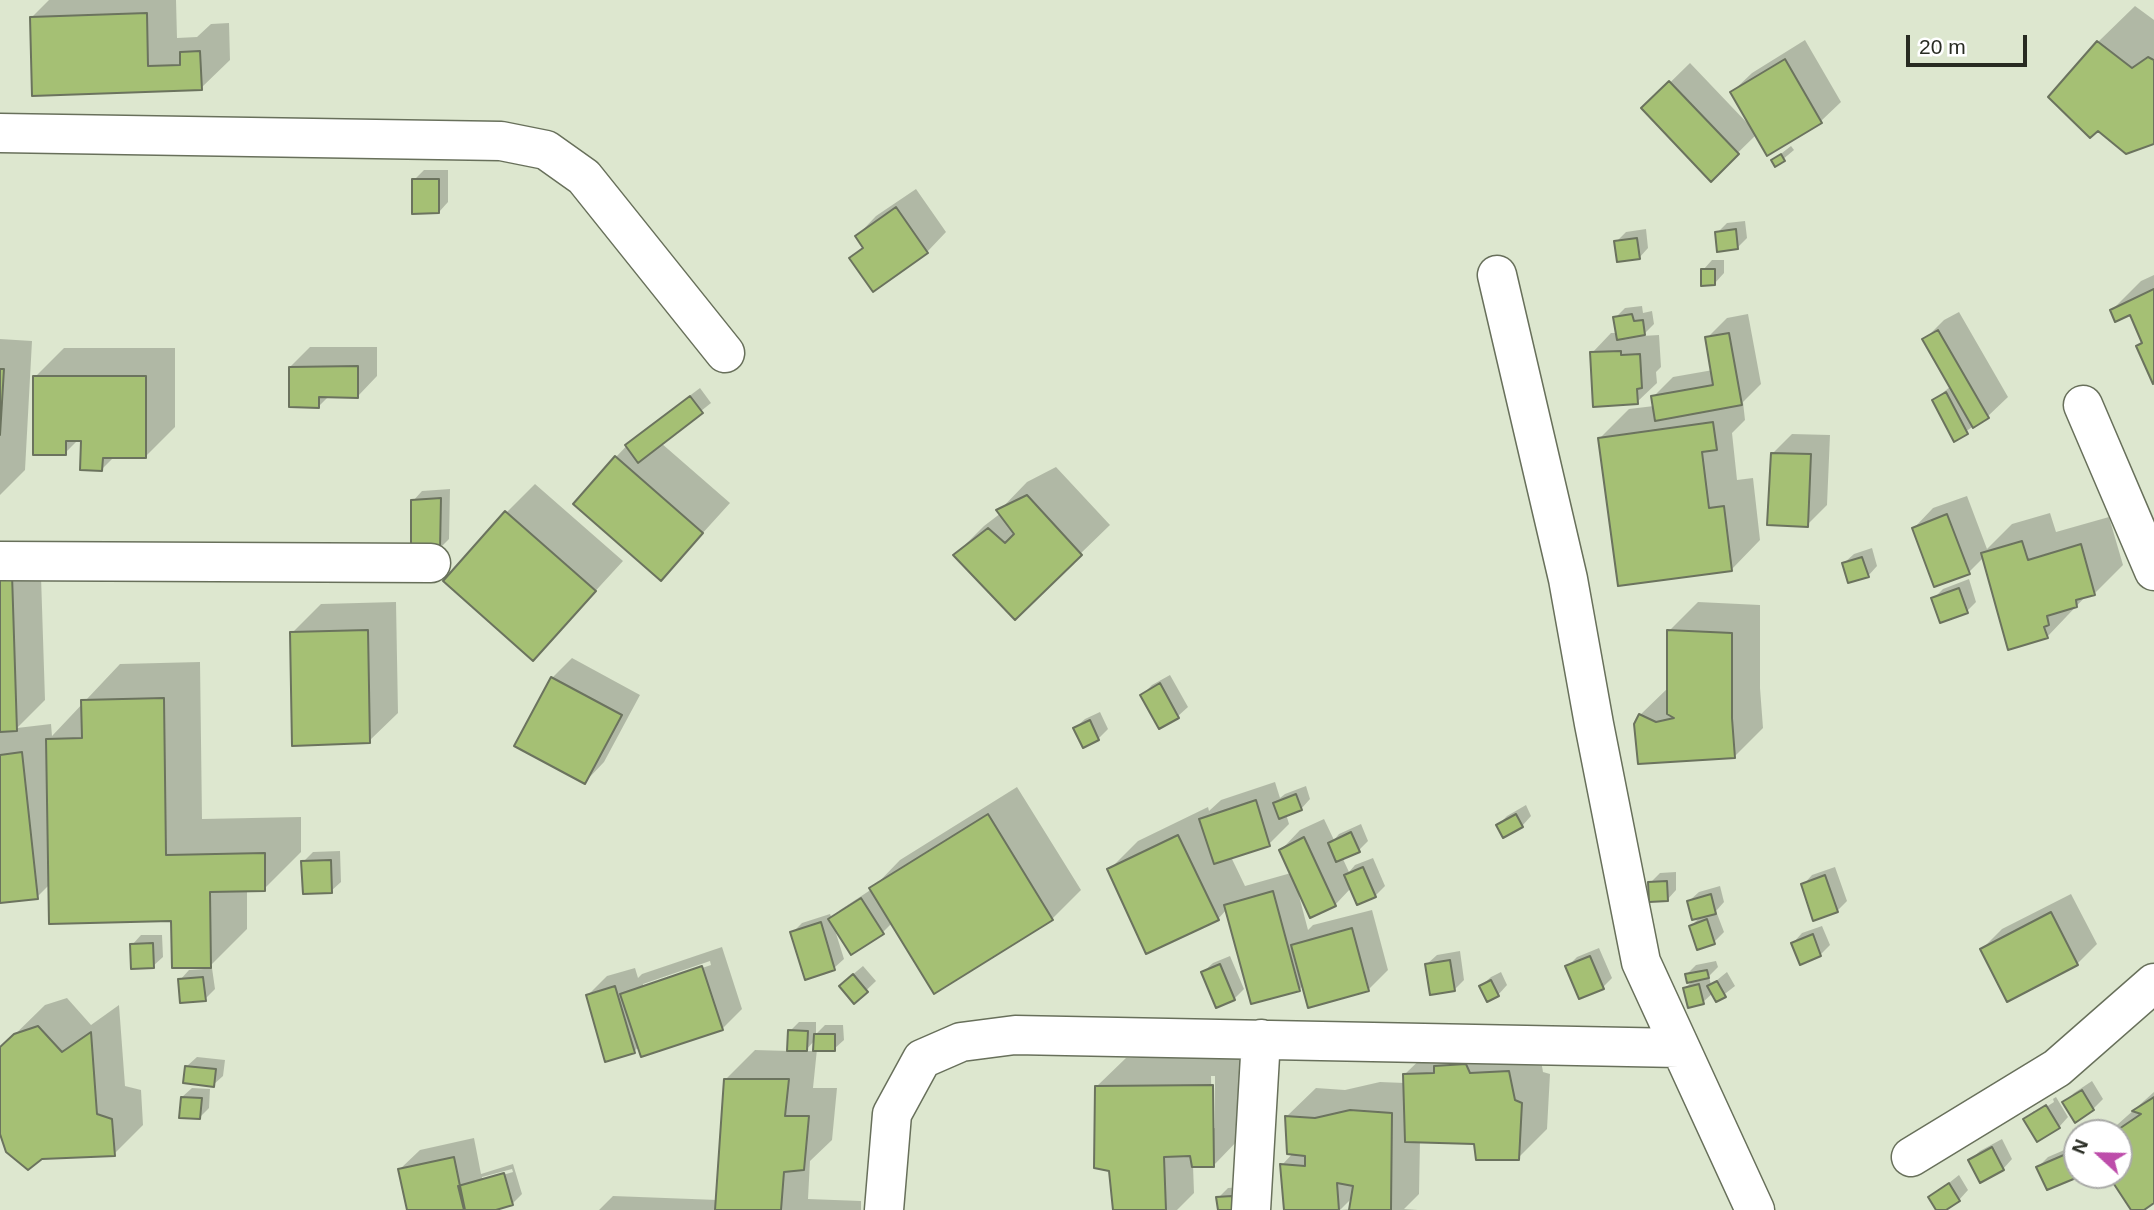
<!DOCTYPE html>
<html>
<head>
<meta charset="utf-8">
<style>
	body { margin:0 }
	#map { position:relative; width:2154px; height:1210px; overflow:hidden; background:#dde7cf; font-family:Arial,sans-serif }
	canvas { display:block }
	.north { position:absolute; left:2063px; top:1119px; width:70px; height:70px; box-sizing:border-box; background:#fff; border:2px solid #a9aaa7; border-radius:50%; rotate:292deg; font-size:19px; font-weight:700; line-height:28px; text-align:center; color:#282b22 }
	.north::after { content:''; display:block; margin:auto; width:24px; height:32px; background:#bd4daa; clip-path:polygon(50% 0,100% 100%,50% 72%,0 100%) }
	.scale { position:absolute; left:1906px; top:35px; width:121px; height:32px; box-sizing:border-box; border:4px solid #282b22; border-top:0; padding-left:9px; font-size:21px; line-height:24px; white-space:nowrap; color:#282b22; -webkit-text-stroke:5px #fff; paint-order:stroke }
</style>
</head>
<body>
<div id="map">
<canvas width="2154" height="1210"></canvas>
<div class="north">N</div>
<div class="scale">20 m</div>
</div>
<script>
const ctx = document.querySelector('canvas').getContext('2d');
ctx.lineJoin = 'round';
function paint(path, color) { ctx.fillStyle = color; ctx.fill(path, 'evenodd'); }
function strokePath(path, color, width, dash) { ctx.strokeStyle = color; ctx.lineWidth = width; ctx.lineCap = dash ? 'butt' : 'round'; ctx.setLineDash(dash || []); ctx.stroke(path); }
paint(new Path2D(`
	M 49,0 L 176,0 L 177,38 L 197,37 L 211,24 L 229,23 L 230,60 L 201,88 L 32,17 Z
	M 2135,6 L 2154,20 L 2154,142 L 2098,42 Z
	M 1805,40 L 1841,102 L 1821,121 L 1768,153 L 1757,134 L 1711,179 L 1644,108 L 1690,63 L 1750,126 L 1732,92 L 1752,73 Z
	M 1791,146 L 1794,150 L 1776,165 L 1773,160 Z
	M 424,170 L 448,170 L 448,202 L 439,212 L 414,180 Z
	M 916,189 L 946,232 L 927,252 L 851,258 L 864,246 L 857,236 L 876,216 Z
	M 1745,221 L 1747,238 L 1738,247 L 1717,233 L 1727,223 Z
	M 1646,229 L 1648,248 L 1639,258 L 1616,242 L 1626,232 Z
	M 1712,260 L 1724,260 L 1724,273 L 1715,283 L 1703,270 Z
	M 2154,275 L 2154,381 L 2144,341 L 2130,313 L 2112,310 L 2141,281 Z
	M 1642,306 L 1643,313 L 1652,311 L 1654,324 L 1642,336 L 1659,335 L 1661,367 L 1656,372 L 1657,383 L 1637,402 L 1592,353 L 1611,333 L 1618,333 L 1615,318 L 1625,308 Z
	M 1959,312 L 2008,397 L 1988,416 L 1955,439 L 1934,400 L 1951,386 L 1924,340 L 1944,320 Z
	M 1748,314 L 1761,384 L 1743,402 L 1745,420 L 1732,433 L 1737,480 L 1753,478 L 1760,540 L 1732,569 L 1600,438 L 1629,409 L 1654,406 L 1653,397 L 1673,377 L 1713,370 L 1707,338 L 1727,318 Z
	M 0,339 L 32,341 L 25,470 L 0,495 Z
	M 310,347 L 377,347 L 377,376 L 358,396 L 329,396 L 319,406 L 290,367 Z
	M 64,348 L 175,348 L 175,427 L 146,456 L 115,456 L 102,469 L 82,439 L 79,439 L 65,453 L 35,377 Z
	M 700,388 L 711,403 L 661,443 L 730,503 L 661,579 L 616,457 L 636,436 Z
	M 1792,434 L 1830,435 L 1827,505 L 1807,525 L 1772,454 Z
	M 1056,467 L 1110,525 L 1015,617 L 955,555 L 984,526 L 1001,513 L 999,511 L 1027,482 Z
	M 535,484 L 623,561 L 533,659 L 506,513 Z
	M 450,489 L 449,539 L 439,549 L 413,501 L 422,491 Z
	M 1967,496 L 1987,549 L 2012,524 L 2050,513 L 2056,532 L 2109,517 L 2123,565 L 2094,594 L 2086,596 L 2047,637 L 1984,557 L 1969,572 L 1914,528 L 1933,508 Z
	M 40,545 L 45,700 L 17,728 L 51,724 L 52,736 L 120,664 L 200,662 L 202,819 L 301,817 L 301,852 L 264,889 L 247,890 L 247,929 L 208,968 L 212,968 L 215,989 L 205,999 L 180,980 L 189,970 L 204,969 L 204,966 L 173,920 L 50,884 L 37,897 L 0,901 L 0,547 Z
	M 1872,548 L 1877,566 L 1868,576 L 1844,563 L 1854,554 Z
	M 1969,579 L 1976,602 L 1967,611 L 1933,599 L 1943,589 Z
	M 396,602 L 398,713 L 369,741 L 292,633 L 321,604 Z
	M 1698,602 L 1760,605 L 1760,688 L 1763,728 L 1734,757 L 1639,762 L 1640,715 L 1669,687 L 1669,631 Z
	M 572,658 L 640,695 L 604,762 L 585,782 L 552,678 Z
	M 1170,675 L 1188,707 L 1178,716 L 1160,727 L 1142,695 L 1152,685 Z
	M 1100,712 L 1108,729 L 1098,739 L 1075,728 L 1085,719 Z
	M 1275,782 L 1280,798 L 1285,794 L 1306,786 L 1310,799 L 1301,809 L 1286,814 L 1289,824 L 1269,844 L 1231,857 L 1245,886 L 1291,873 L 1281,850 L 1300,830 L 1324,819 L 1334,840 L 1339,834 L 1361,824 L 1368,841 L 1359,850 L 1342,857 L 1349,872 L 1355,865 L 1373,858 L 1385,886 L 1375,896 L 1351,888 L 1335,905 L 1298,892 L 1308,930 L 1313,925 L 1372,910 L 1388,970 L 1368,990 L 1304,985 L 1300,989 L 1252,1002 L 1227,909 L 1218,919 L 1109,870 L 1138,841 L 1208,807 L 1209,811 L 1221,800 Z
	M 1017,787 L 1081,890 L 1052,919 L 892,923 L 883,932 L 852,952 L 834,927 L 844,959 L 834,968 L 792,933 L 802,923 L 830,914 L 832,919 L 840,910 L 872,889 L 900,860 Z
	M 1526,805 L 1531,816 L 1522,826 L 1498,825 L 1507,816 Z
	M 340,851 L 341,882 L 331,891 L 303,862 L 313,852 Z
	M 1835,867 L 1847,901 L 1837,911 L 1803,885 L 1812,875 Z
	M 1676,872 L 1676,890 L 1667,900 L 1650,883 L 1660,873 Z
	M 1720,886 L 1724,902 L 1716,911 L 1724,932 L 1714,942 L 1691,926 L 1701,916 L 1689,901 L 1699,892 Z
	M 2071,894 L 2097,944 L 2077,964 L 1982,949 L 2002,929 Z
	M 1822,926 L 1830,945 L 1820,955 L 1793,943 L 1802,933 Z
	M 141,935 L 162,935 L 163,957 L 153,966 L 132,945 Z
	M 722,947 L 742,1009 L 722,1029 L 639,1046 L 634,1052 L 587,996 L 607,976 L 635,968 L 638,978 L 642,974 ZM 710,961 L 711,965 L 643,988 L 643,984 Z
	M 1599,948 L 1612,978 L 1603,987 L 1567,967 L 1577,957 Z
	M 1460,951 L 1464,980 L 1454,990 L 1427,964 L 1437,955 Z
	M 1230,956 L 1244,989 L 1234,999 L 1203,972 L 1213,963 Z
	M 1716,961 L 1718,967 L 1709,976 L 1711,985 L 1727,972 L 1735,986 L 1717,1000 L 1713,993 L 1703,1002 L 1685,988 L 1694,980 L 1687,974 L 1696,965 Z
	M 863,966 L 876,981 L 854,1002 L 851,976 Z
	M 1501,972 L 1507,985 L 1498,995 L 1481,986 L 1491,977 Z
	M 67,998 L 91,1025 L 119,1005 L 125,1086 L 141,1090 L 143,1125 L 114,1154 L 0,1128 L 0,1049 L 45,1005 Z
	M 799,1022 L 816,1022 L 816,1034 L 825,1025 L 843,1025 L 844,1040 L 834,1049 L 817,1049 L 813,1088 L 837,1088 L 832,1140 L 810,1161 L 808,1199 L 861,1201 L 861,1210 L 599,1210 L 613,1196 L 718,1200 L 726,1079 L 755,1050 L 789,1051 L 790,1031 ZM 815,1040 L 815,1051 L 805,1051 Z
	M 1538,1043 L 1543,1072 L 1550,1074 L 1547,1129 L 1518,1158 L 1476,1142 L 1420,1141 L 1419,1194 L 1404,1209 L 1418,1210 L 1285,1210 L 1282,1165 L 1293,1153 L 1287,1116 L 1316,1088 L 1345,1090 L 1380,1082 L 1405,1083 L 1405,1074 L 1434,1046 ZM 1353,1197 L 1351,1209 L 1340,1210 Z
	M 1241,1056 L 1242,1136 L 1214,1165 L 1193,1165 L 1194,1193 L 1177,1210 L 1115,1210 L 1097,1086 L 1126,1058 ZM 1211,1076 L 1215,1076 L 1215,1128 L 1212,1128 Z
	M 197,1057 L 225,1060 L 223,1076 L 213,1085 L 187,1066 Z
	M 2092,1081 L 2103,1099 L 2093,1109 L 2065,1102 L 2074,1093 Z
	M 192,1088 L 210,1089 L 209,1108 L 200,1117 L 182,1097 Z
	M 2154,1092 L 2154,1201 L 2140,1210 L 2133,1210 L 2110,1175 L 2119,1175 L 2119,1133 L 2108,1133 Z
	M 2056,1097 L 2068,1117 L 2059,1127 L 2025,1119 L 2034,1111 L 2034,1115 L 2054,1102 L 2053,1099 L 2035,1110 Z
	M 474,1138 L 481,1174 L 513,1164 L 522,1194 L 512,1204 L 489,1210 L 409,1210 L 400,1169 L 420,1150 ZM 512,1169 L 513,1172 L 482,1181 L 482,1177 Z
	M 2002,1139 L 2012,1159 L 2003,1169 L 1970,1160 L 1980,1151 Z
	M 2076,1145 L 2077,1174 L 2075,1176 L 2038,1167 L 2048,1157 Z
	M 1959,1175 L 1968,1190 L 1959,1200 L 1943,1210 L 1938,1210 L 1930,1198 Z
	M 1241,1187 L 1242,1201 L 1220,1210 L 1218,1198 L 1228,1188 Z`), '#0003');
const building = new Path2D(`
	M 147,13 L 148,66 L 180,65 L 180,52 L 200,51 L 202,90 L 32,96 L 30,17 Z
	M 2097,41 L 2132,68 L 2148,57 L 2154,60 L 2154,144 L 2126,154 L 2098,131 L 2090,138 L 2048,97 Z
	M 1785,59 L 1822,123 L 1767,156 L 1730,92 Z
	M 1669,81 L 1739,154 L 1711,182 L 1641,108 Z
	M 1781,154 L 1785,161 L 1775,167 L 1771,160 Z
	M 412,179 L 439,179 L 439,213 L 412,214 Z
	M 896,207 L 928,253 L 873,292 L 849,258 L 863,248 L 855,236 Z
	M 1736,229 L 1738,249 L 1717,252 L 1715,232 Z
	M 1637,238 L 1640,259 L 1617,262 L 1614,241 Z
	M 1701,269 L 1715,269 L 1715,285 L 1701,286 Z
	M 2154,289 L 2154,383 L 2153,384 L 2136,346 L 2142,343 L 2130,315 L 2115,322 L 2110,310 Z
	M 1632,314 L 1634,321 L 1643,320 L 1645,335 L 1617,340 L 1613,317 Z
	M 1938,330 L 1989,418 L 1973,428 L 1922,339 Z
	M 1729,333 L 1742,405 L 1655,421 L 1651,396 L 1713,385 L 1705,337 Z
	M 1621,351 L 1621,355 L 1640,354 L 1642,388 L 1637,389 L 1638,404 L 1593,407 L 1590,352 Z
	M 358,366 L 358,398 L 319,397 L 319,408 L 289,407 L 289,367 Z
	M 0,369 L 4,369 L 0,435 Z
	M 33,376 L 146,376 L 146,458 L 103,458 L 102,471 L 80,470 L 81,441 L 66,441 L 66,455 L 33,455 Z
	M 1946,392 L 1968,434 L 1954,442 L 1932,400 Z
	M 690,396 L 703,413 L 638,463 L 625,445 Z
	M 1713,422 L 1717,450 L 1702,452 L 1709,508 L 1724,506 L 1732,571 L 1618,586 L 1598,438 Z
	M 1771,453 L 1811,454 L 1808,527 L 1767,525 Z
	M 615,456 L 703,533 L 661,581 L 573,504 Z
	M 1027,495 L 1082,555 L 1015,620 L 953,555 L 988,528 L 1005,543 L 1014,534 L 996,510 Z
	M 441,498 L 440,550 L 411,550 L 411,500 Z
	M 505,511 L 596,591 L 533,661 L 443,581 Z
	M 1947,514 L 1970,574 L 1934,587 L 1912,528 Z
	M 2022,541 L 2028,560 L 2081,544 L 2095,595 L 2076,600 L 2077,607 L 2047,616 L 2049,625 L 2044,627 L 2048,638 L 2008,650 L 1981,553 Z
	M 1862,557 L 1869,577 L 1848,583 L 1842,563 Z
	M 0,574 L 12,574 L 17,731 L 0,732 Z
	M 1959,588 L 1968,613 L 1940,623 L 1931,598 Z
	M 368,630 L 370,743 L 292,746 L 290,632 Z
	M 1667,630 L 1732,633 L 1732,718 L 1735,758 L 1638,764 L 1634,724 L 1639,714 L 1656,722 L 1674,718 L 1667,714 Z
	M 551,677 L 622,715 L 585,784 L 514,746 Z
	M 1160,683 L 1179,718 L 1159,729 L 1140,695 Z
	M 164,698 L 166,855 L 265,853 L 265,891 L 210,892 L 211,968 L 172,968 L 171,921 L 49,924 L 46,739 L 82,738 L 81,700 Z
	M 1090,720 L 1099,740 L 1083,748 L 1073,728 Z
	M 22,752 L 38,899 L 0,903 L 0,755 Z
	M 1296,794 L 1302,810 L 1279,819 L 1273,803 Z
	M 1256,800 L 1270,846 L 1214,864 L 1199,819 Z
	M 988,814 L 1053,920 L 934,994 L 869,888 Z
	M 1516,814 L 1523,827 L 1503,838 L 1496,825 Z
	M 1351,832 L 1360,852 L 1336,862 L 1328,843 Z
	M 1178,835 L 1219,920 L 1146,954 L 1107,869 Z
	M 1304,837 L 1336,906 L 1310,918 L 1279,850 Z
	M 331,860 L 332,893 L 303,894 L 301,861 Z
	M 1363,867 L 1376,897 L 1357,905 L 1344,875 Z
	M 1825,875 L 1838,912 L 1813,921 L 1801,884 Z
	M 1667,881 L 1668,901 L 1649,902 L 1648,882 Z
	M 1273,891 L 1300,991 L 1251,1004 L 1224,905 Z
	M 1711,894 L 1716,914 L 1692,920 L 1687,901 Z
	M 861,898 L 884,934 L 851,955 L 828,919 Z
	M 2051,912 L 2078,965 L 2007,1002 L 1980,949 Z
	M 1707,919 L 1715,944 L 1697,950 L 1689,926 Z
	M 821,922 L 835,970 L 805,980 L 790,932 Z
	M 1352,928 L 1369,991 L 1308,1008 L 1291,945 Z
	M 1813,934 L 1821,956 L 1800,965 L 1791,943 Z
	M 153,943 L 154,968 L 131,969 L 130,944 Z
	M 1590,956 L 1604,989 L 1579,999 L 1565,966 Z
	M 1450,960 L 1455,991 L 1430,995 L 1425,964 Z
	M 1220,964 L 1235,1000 L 1216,1008 L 1201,972 Z
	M 702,966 L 723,1030 L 641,1057 L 620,994 Z
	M 1707,970 L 1709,978 L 1687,983 L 1685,974 Z
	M 853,974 L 868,992 L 854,1004 L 839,986 Z
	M 203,977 L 206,1001 L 180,1003 L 178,979 Z
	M 1491,980 L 1499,996 L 1487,1002 L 1479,986 Z
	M 1717,981 L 1726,997 L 1716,1002 L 1707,986 Z
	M 1699,984 L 1704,1004 L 1688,1008 L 1683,988 Z
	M 615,986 L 635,1053 L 605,1062 L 586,995 Z
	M 38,1026 L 62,1052 L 91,1032 L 97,1114 L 112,1119 L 115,1156 L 42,1159 L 28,1170 L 6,1152 L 0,1134 L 0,1047 L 14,1034 Z
	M 788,1030 L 808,1031 L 807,1051 L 787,1051 Z
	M 814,1034 L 835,1034 L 835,1051 L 813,1051 Z
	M 1466,1064 L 1470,1073 L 1509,1071 L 1515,1100 L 1522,1103 L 1519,1160 L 1476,1160 L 1474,1144 L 1405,1142 L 1403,1074 L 1434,1073 L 1434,1066 Z
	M 185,1066 L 216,1069 L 214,1087 L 183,1083 Z
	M 724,1079 L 789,1079 L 785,1116 L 809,1116 L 804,1170 L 784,1172 L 781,1210 L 715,1210 Z
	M 1213,1085 L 1214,1167 L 1192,1167 L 1190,1156 L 1164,1157 L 1166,1210 L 1113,1210 L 1109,1171 L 1094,1168 L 1095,1086 Z
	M 2082,1090 L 2094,1110 L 2075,1123 L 2062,1102 Z
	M 181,1097 L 202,1098 L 200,1119 L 179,1118 Z
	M 2154,1097 L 2154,1203 L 2144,1210 L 2131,1210 L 2108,1175 L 2119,1175 L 2119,1133 L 2113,1133 L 2141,1114 L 2132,1111 Z
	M 2046,1105 L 2060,1128 L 2037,1142 L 2023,1119 Z
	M 1350,1110 L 1392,1113 L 1391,1210 L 1349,1210 L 1353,1186 L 1337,1183 L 1339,1210 L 1284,1210 L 1280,1164 L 1305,1166 L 1305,1156 L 1287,1154 L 1285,1116 L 1315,1118 Z
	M 1992,1147 L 2004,1170 L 1980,1183 L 1968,1160 Z
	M 2066,1154 L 2076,1178 L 2047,1190 L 2036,1167 Z
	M 454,1157 L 465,1210 L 407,1210 L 398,1169 Z
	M 504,1173 L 513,1205 L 496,1210 L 464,1210 L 458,1186 Z
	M 1949,1183 L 1960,1201 L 1946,1210 L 1936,1210 L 1928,1197 Z
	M 1232,1196 L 1233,1210 L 1218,1210 L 1216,1197 Z`);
paint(building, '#a5c074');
strokePath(building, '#6b735e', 2);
const street = new Path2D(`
	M 0,133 L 501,141 L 546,150 L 584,177 L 725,353
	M 1497,275 L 1568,579 L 1594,724 L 1641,962 L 1755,1210
	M 2083,405 L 2154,571
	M 0,561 L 431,563
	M 1911,1157 L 2057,1068 L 2154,983
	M 884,1210 L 892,1114 L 922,1059 L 961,1042 L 1015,1035 L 1679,1048
	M 1251,1210 L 1261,1039`);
strokePath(street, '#68705b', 41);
strokePath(street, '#fff', 38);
</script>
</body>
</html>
